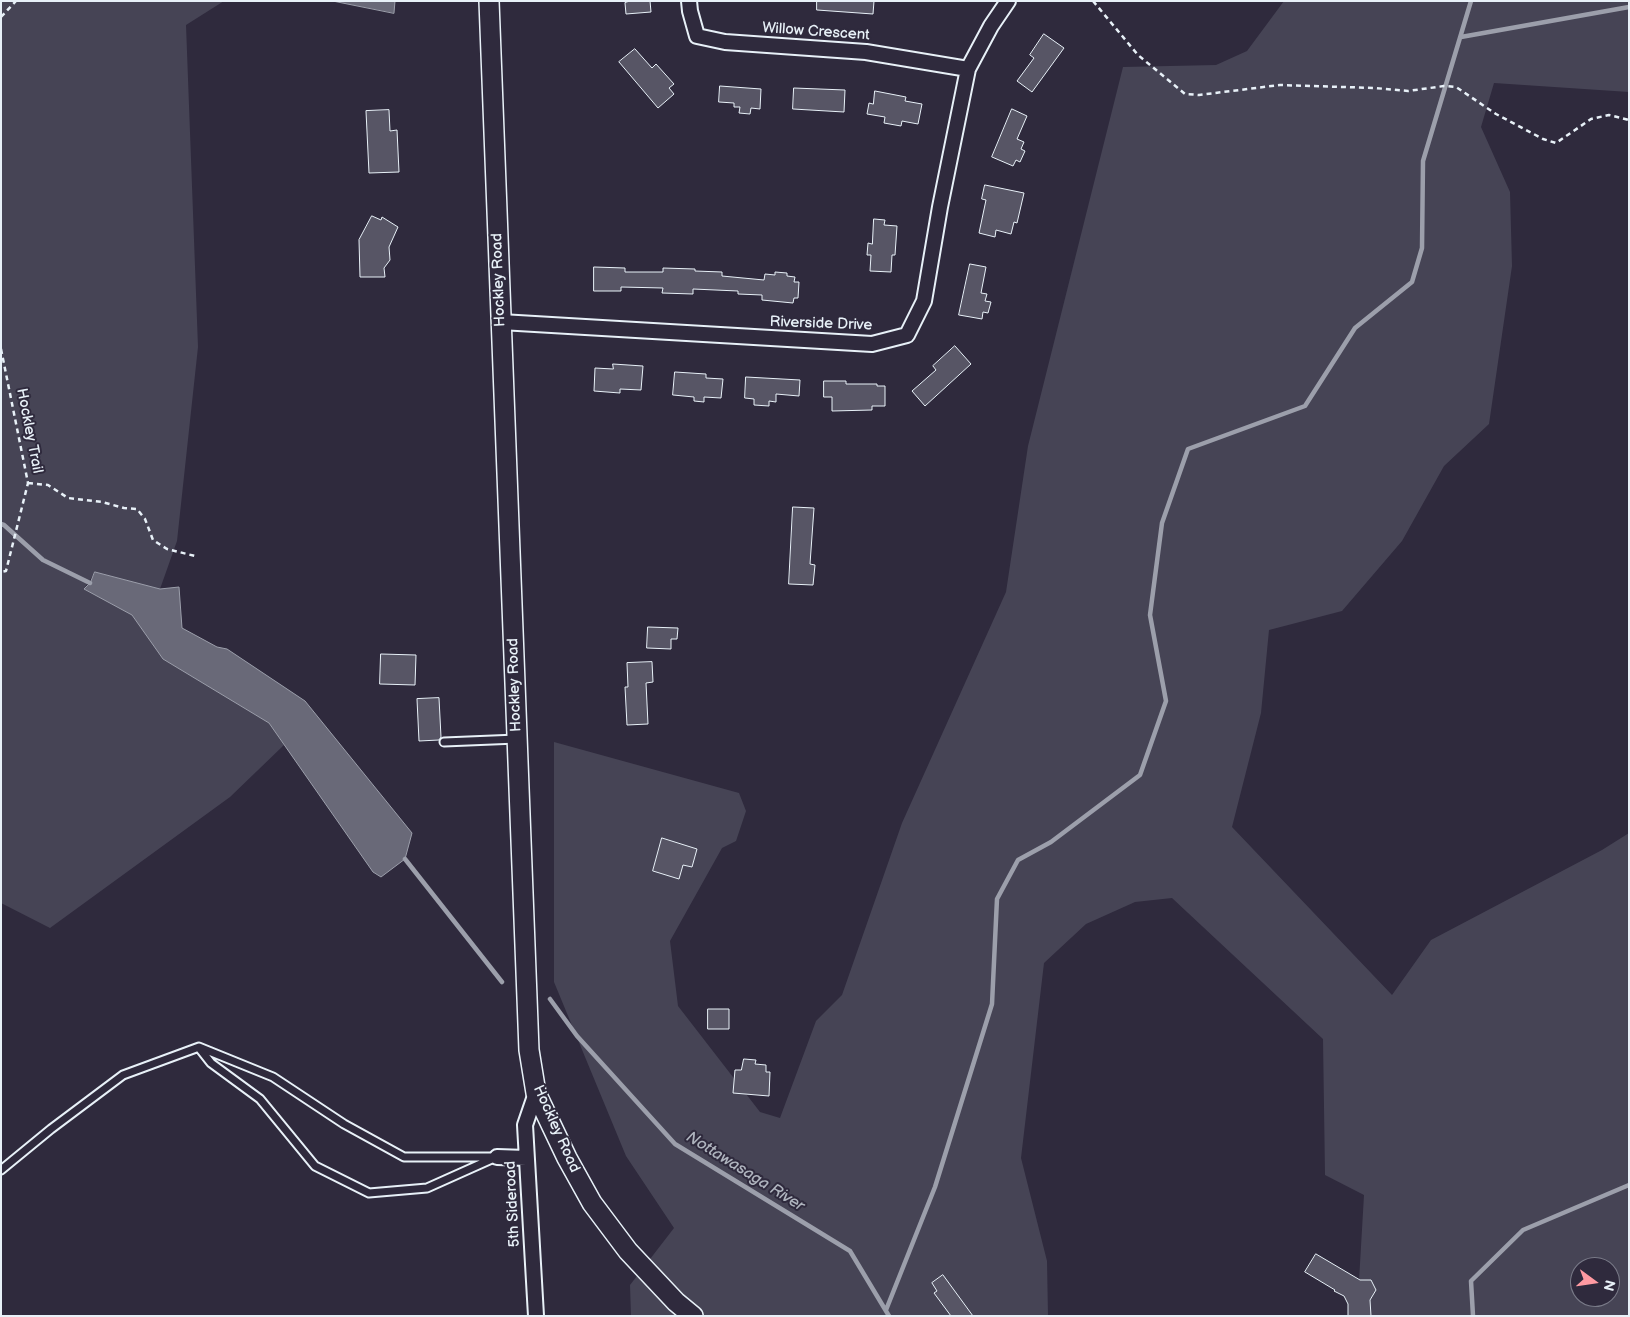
<!DOCTYPE html>
<html>
<head>
<meta charset="utf-8">
<style>
	body { margin:0 }
	#map { position:relative; width:1630px; height:1317px; overflow:hidden; background:#2f2a3d; font-family:"Balsamiq Sans",sans-serif }
	canvas { display:block }
	.frame { position:absolute; inset:0; border:2px solid #e8f1f8; pointer-events:none }
	.north { position:absolute; left:1570px; top:1257px; width:50px; height:50px; box-sizing:border-box; background:#2f2a3d; border:1px solid #797a88; border-radius:50%; rotate:104deg; font-size:14px; font-weight:700; line-height:20px; text-align:center; color:#e8f1f8 }
	.north::after { content:''; display:block; margin:auto; width:18px; height:22px; background:#ff9aa2; clip-path:polygon(50% 0,100% 100%,50% 72%,0 100%) }
</style>
</head>
<body>
<div id="map">
<canvas width="1630" height="1317"></canvas>
<div class="frame"></div>
<div class="north">N</div>
</div>
<script>
const ctx = document.querySelector('canvas').getContext('2d');
ctx.lineJoin = 'round';
function paint(path, color) { ctx.fillStyle = color; ctx.fill(path, 'evenodd'); }
function strokePath(path, color, width, dash) { ctx.strokeStyle = color; ctx.lineWidth = width; ctx.lineCap = dash ? 'butt' : 'round'; ctx.setLineDash(dash || []); ctx.stroke(path); }
function write(font, color, halo, rows, align = 'center') {
  ctx.font = font + ' "Balsamiq Sans",sans-serif'; ctx.lineWidth = 4; ctx.setLineDash([]); ctx.textBaseline = 'middle'; ctx.strokeStyle = halo; ctx.fillStyle = color; for (const [text, x, y, turn = 0] of rows) {
    ctx.save(); ctx.translate(x, y); ctx.rotate((+turn || 0) * Math.PI / 180); ctx.textAlign = isNaN(turn) ? turn : align; if (halo) ctx.strokeText(text, 0, 0); ctx.fillText(text, 0, 0); ctx.restore();
  }
}
paint(new Path2D(`
	M 1,1 L 224,1 L 186,25 L 198,347 L 177,541 L 160,589 L 95,572 L 84,589 L 132,615 L 163,659 L 269,723 L 284,745 L 230,797 L 50,928 L 1,903 Z
	M 1284,1 L 1629,1 L 1629,92 L 1494,83 L 1481,127 L 1510,192 L 1512,266 L 1489,424 L 1444,466 L 1402,541 L 1342,611 L 1269,630 L 1261,713 L 1232,827 L 1392,995 L 1431,940 L 1602,850 L 1629,833 L 1629,1316 L 1361,1316 L 1358,1298 L 1364,1195 L 1325,1175 L 1323,1039 L 1172,898 L 1135,902 L 1086,924 L 1044,963 L 1021,1158 L 1047,1261 L 1048,1316 L 631,1316 L 630,1285 L 674,1228 L 626,1156 L 554,982 L 554,742 L 739,793 L 746,811 L 736,841 L 722,848 L 670,941 L 678,1006 L 760,1112 L 780,1118 L 816,1021 L 842,995 L 902,823 L 1006,592 L 1028,446 L 1123,67 L 1216,65 L 1247,51 ZM 1580,1267 L 1610,1267 L 1610,1297 L 1580,1297 Z`), '#464455');
const water = new Path2D(`
	M 333,1 L 395,1 L 394,13 Z
	M 95,572 L 160,589 L 179,587 L 182,628 L 217,647 L 227,649 L 305,701 L 412,833 L 405,859 L 381,877 L 373,872 L 269,723 L 163,659 L 132,615 L 84,589 L 90,583 Z`);
paint(water, '#696978');
strokePath(water, '#9c9fab', 1);
strokePath(new Path2D(`
	M 1461,37 L 1629,7
	M 1,524 L 4,525 L 43,560 L 90,583
	M 405,859 L 502,982
	M 550,999 L 577,1036 L 675,1144 L 850,1251 L 889,1316
	M 886,1310 L 935,1187 L 992,1004 L 997,899 L 1018,860 L 1051,842 L 1140,775 L 1166,701 L 1150,615 L 1162,523 L 1188,449 L 1305,406 L 1355,328 L 1412,282 L 1422,248 L 1423,161 L 1471,1
	M 1473,1316 L 1471,1281 L 1523,1230 L 1629,1185`), '#9c9fab', 4.5);
const building = new Path2D(`
	M 630,1 L 650,1 L 651,12 L 626,14 L 625,3 Z
	M 817,1 L 874,1 L 873,14 L 817,10 Z
	M 1044,34 L 1064,48 L 1032,92 L 1017,81 L 1034,58 L 1030,55 Z
	M 635,49 L 652,68 L 656,64 L 674,84 L 669,88 L 674,94 L 658,108 L 619,62 Z
	M 720,86 L 761,89 L 760,109 L 751,108 L 750,114 L 739,113 L 740,107 L 734,107 L 734,103 L 719,102 Z
	M 794,88 L 845,90 L 844,112 L 793,109 Z
	M 875,91 L 906,97 L 905,101 L 922,104 L 918,124 L 902,121 L 901,126 L 884,123 L 885,117 L 867,114 L 869,103 L 873,104 Z
	M 1012,109 L 1027,116 L 1017,139 L 1024,142 L 1021,149 L 1025,151 L 1020,162 L 1016,160 L 1013,166 L 992,157 Z
	M 389,110 L 390,131 L 397,130 L 399,172 L 369,173 L 366,111 Z
	M 985,185 L 1024,193 L 1017,223 L 1014,222 L 1011,234 L 996,230 L 995,237 L 979,233 L 986,200 L 982,199 Z
	M 372,216 L 381,220 L 382,217 L 398,227 L 389,247 L 390,260 L 384,268 L 385,277 L 360,277 L 359,240 Z
	M 874,219 L 885,220 L 884,225 L 897,226 L 895,255 L 892,255 L 891,272 L 870,271 L 871,255 L 867,255 L 868,243 L 872,244 Z
	M 970,264 L 986,267 L 981,293 L 987,294 L 985,301 L 991,302 L 988,313 L 983,312 L 982,319 L 959,315 Z
	M 594,267 L 625,268 L 625,272 L 663,272 L 663,268 L 695,269 L 695,271 L 722,272 L 722,276 L 764,280 L 765,274 L 775,275 L 775,272 L 787,273 L 787,276 L 795,277 L 794,282 L 799,282 L 798,298 L 794,298 L 793,303 L 762,300 L 762,295 L 738,294 L 738,291 L 693,289 L 693,294 L 662,293 L 663,288 L 621,287 L 621,291 L 594,291 Z
	M 955,346 L 971,364 L 925,406 L 912,391 L 936,370 L 933,366 Z
	M 613,364 L 643,366 L 641,390 L 620,389 L 620,393 L 594,391 L 595,368 L 613,369 Z
	M 675,372 L 706,374 L 706,378 L 723,379 L 721,398 L 704,397 L 704,402 L 694,401 L 694,397 L 673,395 Z
	M 746,377 L 800,380 L 799,396 L 776,394 L 776,402 L 769,401 L 769,406 L 754,405 L 754,399 L 745,398 Z
	M 824,381 L 846,381 L 846,384 L 877,384 L 877,386 L 885,386 L 885,406 L 872,406 L 872,410 L 832,411 L 832,397 L 824,397 Z
	M 793,507 L 814,508 L 810,564 L 815,565 L 813,585 L 789,584 Z
	M 648,627 L 678,628 L 677,639 L 671,639 L 671,649 L 647,648 Z
	M 381,654 L 416,655 L 415,685 L 380,684 Z
	M 652,662 L 653,682 L 646,683 L 648,724 L 627,725 L 625,687 L 628,687 L 627,663 Z
	M 439,698 L 441,737 L 439,740 L 419,741 L 417,699 Z
	M 662,838 L 697,849 L 692,867 L 683,865 L 679,879 L 653,871 Z
	M 708,1009 L 729,1009 L 729,1029 L 708,1029 Z
	M 744,1059 L 756,1060 L 755,1064 L 766,1065 L 766,1072 L 770,1072 L 769,1096 L 733,1093 L 735,1070 L 741,1070 Z
	M 1316,1254 L 1360,1280 L 1371,1280 L 1376,1290 L 1370,1300 L 1371,1316 L 1348,1316 L 1348,1304 L 1344,1296 L 1334,1291 L 1335,1290 L 1305,1272 Z
	M 943,1275 L 973,1316 L 951,1316 L 934,1293 L 937,1291 L 932,1283 Z`);
paint(building, '#575565');
strokePath(building, '#e8f1f8', 1);
const service = new Path2D(`
	M 444,742 L 517,739
	M 200,1049 L 211,1063 L 260,1099 L 315,1166 L 369,1193 L 427,1188 L 494,1158
	M 1,1170 L 51,1129 L 123,1075 L 199,1047 L 273,1077 L 344,1124 L 404,1157 L 497,1157`);
const minor = new Path2D(`
	M 689,1 L 690,11 L 697,36 L 725,42 L 866,52 L 968,69
	M 501,322 L 872,344 L 907,335 L 924,301 L 940,207 L 968,69 L 991,26 L 1008,1
	M 497,1157 L 526,1158
	M 536,1316 L 525,1125 L 536,1093`);
const secondary = new Path2D(`
	M 489,1 L 529,1050 L 536,1093 L 567,1158 L 592,1203 L 628,1251 L 676,1302 L 693,1316`);
strokePath(service, '#e8f1f8', 11);
strokePath(minor, '#e8f1f8', 18);
strokePath(secondary, '#e8f1f8', 22);
strokePath(new Path2D(`
	M 1093,1 L 1138,55 L 1185,94 L 1199,95 L 1280,85 L 1375,88 L 1408,91 L 1444,86 L 1456,87 L 1496,114 L 1543,139 L 1556,143 L 1591,119 L 1609,115 L 1629,120
	M 1,17 L 16,1
	M 1,349 L 28,483 L 6,571 L 1,572
	M 28,483 L 48,485 L 68,498 L 102,502 L 124,508 L 137,509 L 145,519 L 153,540 L 167,549 L 195,556`), '#e8f1f8', 2.5, [5, 4]);
strokePath(service, '#2f2a3d', 7);
strokePath(minor, '#2f2a3d', 14);
strokePath(secondary, '#2f2a3d', 19);
write('15px', '#e8f1f8', '#2f2a3d', [
	["Willow Crescent",816,32,4],
	["Hockley Road",499,280,-92],
	["Riverside Drive",821,324,2],
	["Hockley Trail",29,431,79],
	["Hockley Road",515,685,-92],
	["Hockley Road",556,1129,66],
	["5th Sideroad",513,1204,-93]
]);
write('italic 16px', '#afb4be', '#2f2a3d', [
	["Nottawasaga River",745,1172,32]
]);
</script>
</body>
</html>
